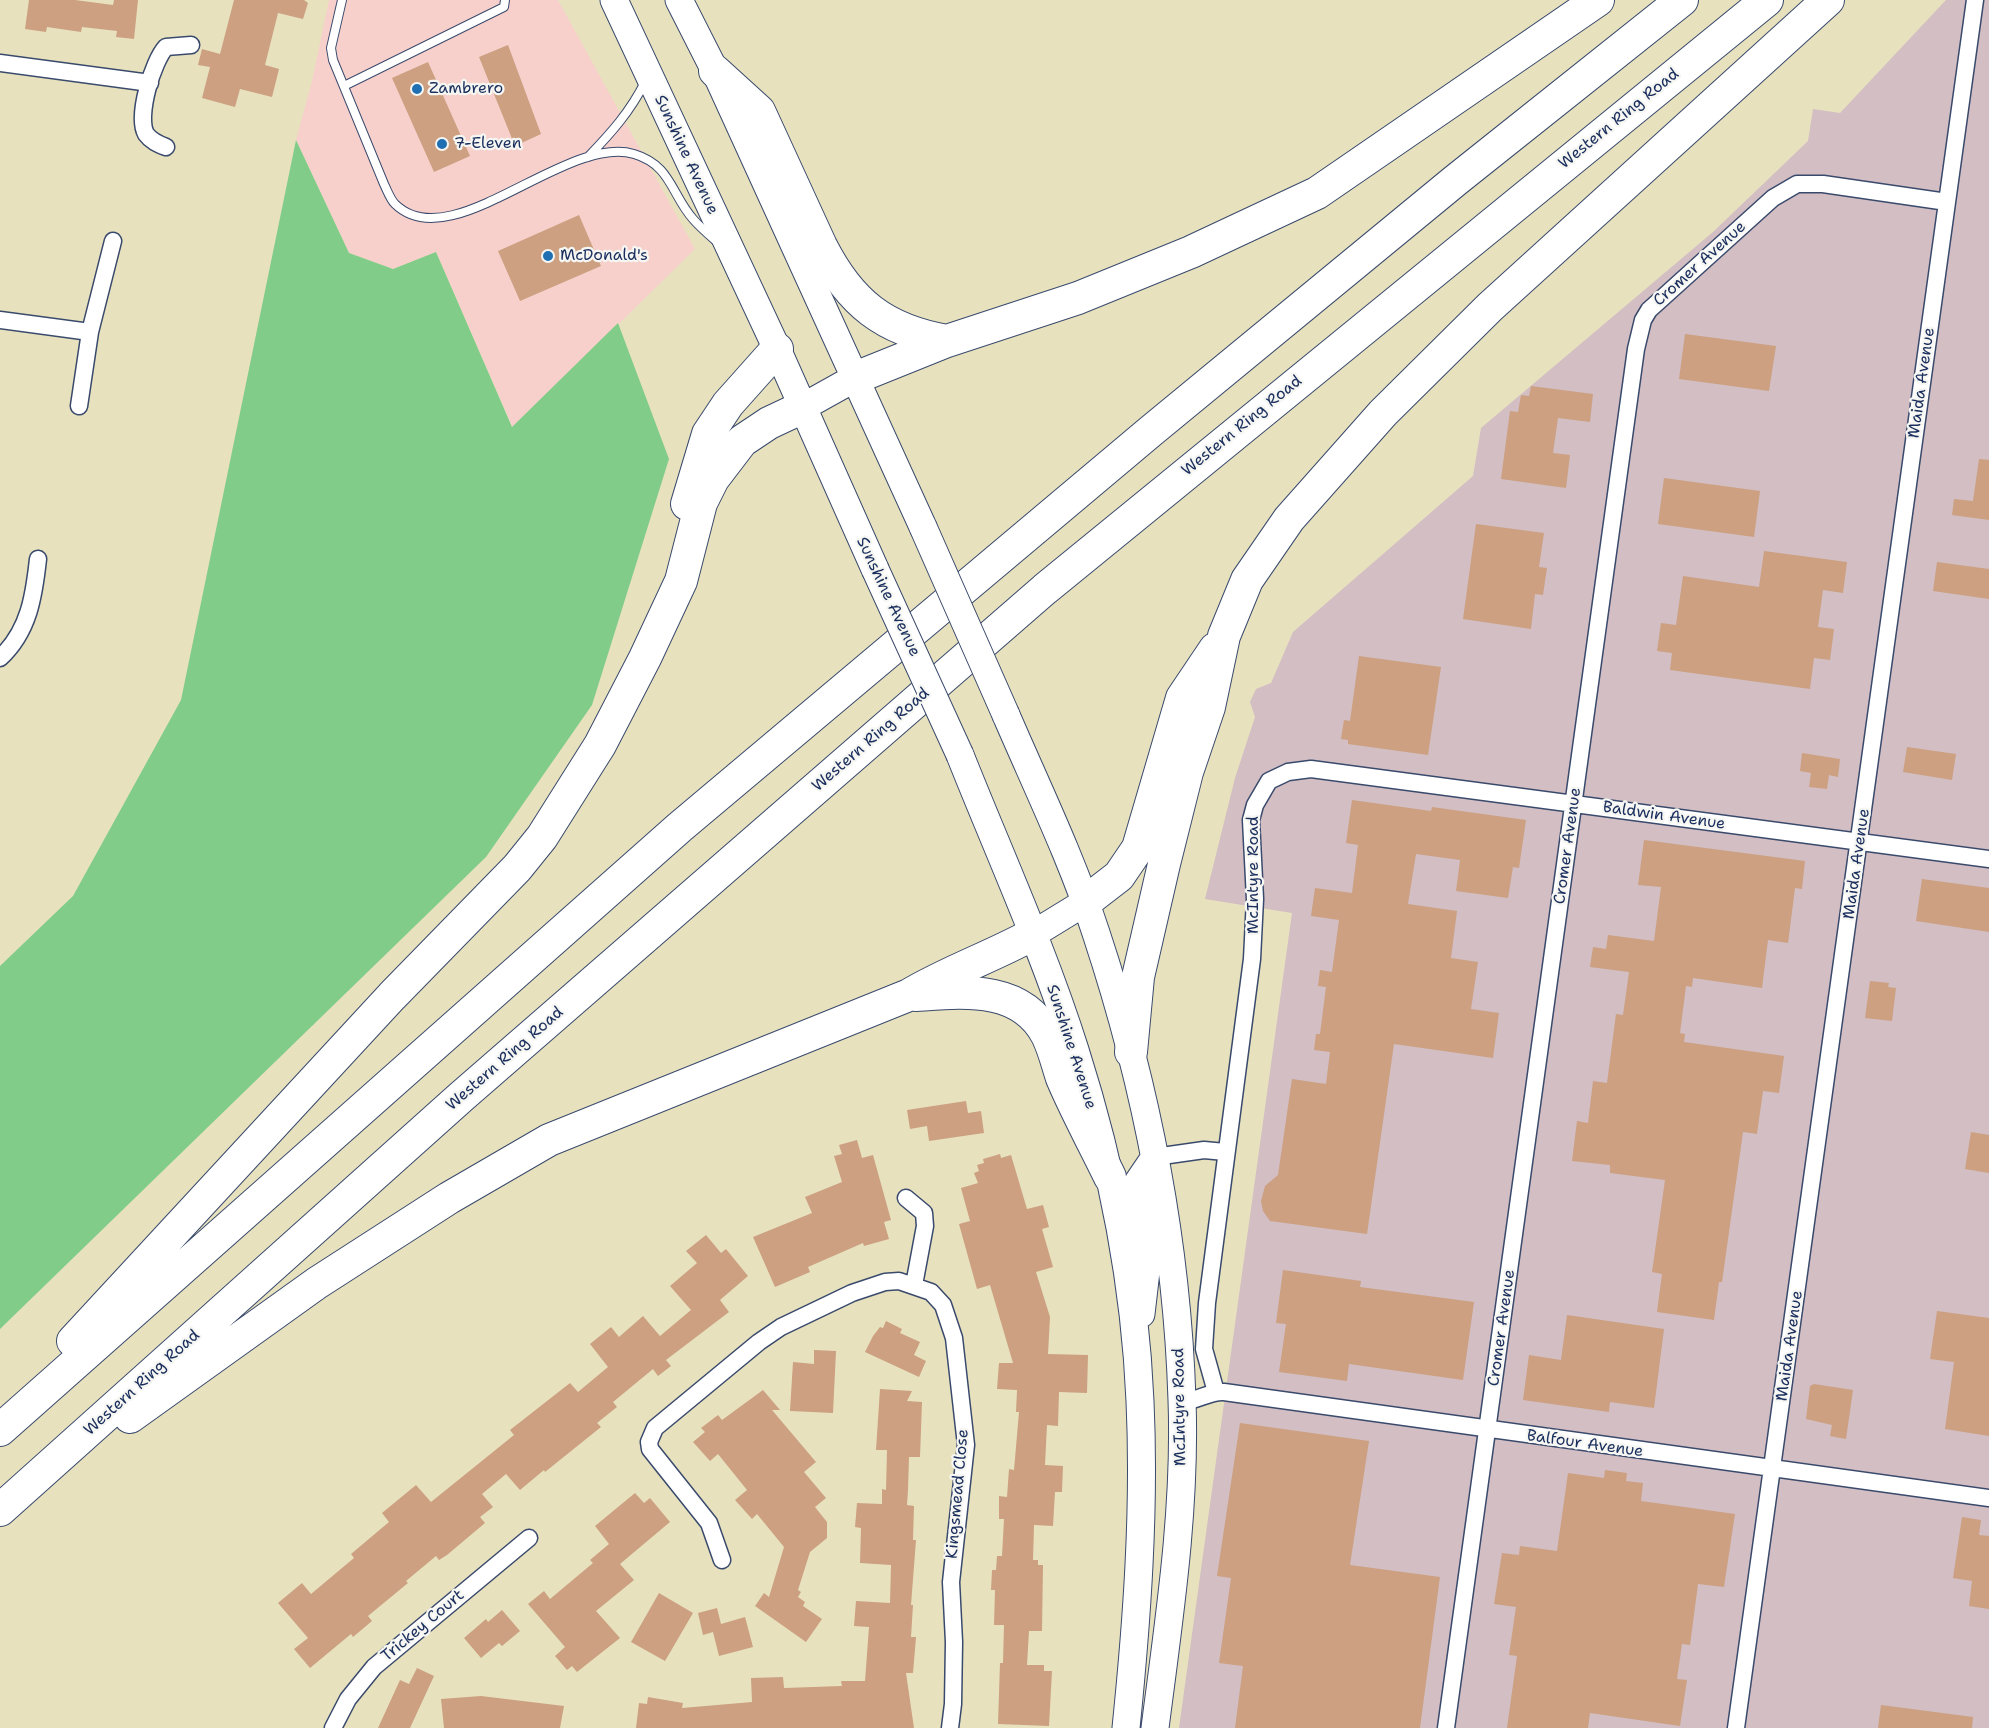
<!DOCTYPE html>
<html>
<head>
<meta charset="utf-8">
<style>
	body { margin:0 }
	canvas { display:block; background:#e7e1be }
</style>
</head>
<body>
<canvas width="1989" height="1728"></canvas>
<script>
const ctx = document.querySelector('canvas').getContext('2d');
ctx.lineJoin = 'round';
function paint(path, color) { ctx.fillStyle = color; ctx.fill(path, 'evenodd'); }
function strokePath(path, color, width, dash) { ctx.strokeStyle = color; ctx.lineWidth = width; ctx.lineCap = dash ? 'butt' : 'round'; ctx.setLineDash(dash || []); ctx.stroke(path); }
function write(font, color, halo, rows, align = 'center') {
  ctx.font = font + ' "Shantell Sans",sans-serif'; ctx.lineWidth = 4.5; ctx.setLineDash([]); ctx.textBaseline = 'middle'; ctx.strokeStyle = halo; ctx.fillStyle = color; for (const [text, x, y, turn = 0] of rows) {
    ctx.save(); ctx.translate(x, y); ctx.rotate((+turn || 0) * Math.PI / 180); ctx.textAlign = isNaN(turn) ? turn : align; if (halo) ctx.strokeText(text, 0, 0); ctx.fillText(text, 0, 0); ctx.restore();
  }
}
paint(new Path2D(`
	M 329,0 L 558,0 L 695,249 L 513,428 L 436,252 L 393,269 L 349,253 L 296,140 L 312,81 Z`), '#f7d0cc');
paint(new Path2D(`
	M 1946,0 L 1989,0 L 1989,1728 L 1179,1728 L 1292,913 L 1205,899 L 1235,778 L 1255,717 L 1250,702 L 1256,689 L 1271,683 L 1293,632 L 1473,476 L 1481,428 L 1713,232 L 1808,141 L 1813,109 L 1840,113 Z`), '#d2bec3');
paint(new Path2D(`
	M 296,140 L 349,253 L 393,269 L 436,252 L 512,427 L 618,323 L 669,459 L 592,705 L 486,857 L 0,1329 L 0,966 L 73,896 L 181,700 Z`), '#82cc89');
paint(new Path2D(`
	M 29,0 L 75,0 L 113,5 L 114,0 L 138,0 L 134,39 L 116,37 L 117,31 L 82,27 L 81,32 L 47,27 L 46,32 L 25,29 Z
	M 234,0 L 304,0 L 308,3 L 303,19 L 278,13 L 265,65 L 279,69 L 272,97 L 240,89 L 235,107 L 202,98 L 210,67 L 198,65 L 202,49 L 220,54 Z
	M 508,45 L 541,134 L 515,146 L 479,57 Z
	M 428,62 L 470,156 L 434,172 L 392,78 Z
	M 579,215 L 601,266 L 520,301 L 498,251 Z
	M 1685,334 L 1776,346 L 1769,391 L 1679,379 Z
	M 1531,386 L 1593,394 L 1590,422 L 1558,418 L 1553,453 L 1570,455 L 1566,488 L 1501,479 L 1510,411 L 1518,412 L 1521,395 L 1529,396 Z
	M 1979,459 L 1989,460 L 1989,520 L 1952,515 L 1954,499 L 1973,501 Z
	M 1664,478 L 1760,491 L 1754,537 L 1658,524 Z
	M 1476,524 L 1544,533 L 1539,567 L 1547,568 L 1545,581 L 1543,595 L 1535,594 L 1531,629 L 1463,619 Z
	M 1764,551 L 1847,562 L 1843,593 L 1823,590 L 1818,627 L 1834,629 L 1830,660 L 1814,658 L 1810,689 L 1670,670 L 1672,653 L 1657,651 L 1661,623 L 1676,625 L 1683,576 L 1759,587 Z
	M 1937,562 L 1989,569 L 1989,599 L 1933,591 Z
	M 1359,656 L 1441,667 L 1428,755 L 1348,744 L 1348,740 L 1341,739 L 1344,720 L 1350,721 Z
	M 1907,747 L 1956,754 L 1952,780 L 1903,772 Z
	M 1802,753 L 1840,759 L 1838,777 L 1829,775 L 1827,789 L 1809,787 L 1811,773 L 1800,771 Z
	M 1352,800 L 1431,811 L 1432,807 L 1526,820 L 1519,868 L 1513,867 L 1508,898 L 1456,891 L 1460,860 L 1416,854 L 1408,904 L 1457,911 L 1451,958 L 1478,962 L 1471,1009 L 1499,1013 L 1493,1058 L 1394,1044 L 1367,1234 L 1270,1221 L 1263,1211 L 1261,1201 L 1265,1186 L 1278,1175 L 1292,1079 L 1326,1084 L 1330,1052 L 1314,1050 L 1316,1034 L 1320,1034 L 1326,987 L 1318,986 L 1320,970 L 1332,972 L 1339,920 L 1311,916 L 1315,888 L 1352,893 L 1358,845 L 1346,843 Z
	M 1644,840 L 1805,861 L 1802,889 L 1795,888 L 1788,943 L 1768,940 L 1762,988 L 1693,978 L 1692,987 L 1686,986 L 1680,1033 L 1685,1034 L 1684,1042 L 1784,1056 L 1779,1093 L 1763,1091 L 1757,1134 L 1743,1132 L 1722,1282 L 1719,1282 L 1714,1320 L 1657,1312 L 1662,1274 L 1652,1272 L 1665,1180 L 1610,1173 L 1610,1165 L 1572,1161 L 1577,1121 L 1588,1123 L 1593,1081 L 1607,1083 L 1616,1014 L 1623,1015 L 1629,972 L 1590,967 L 1593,947 L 1606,949 L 1608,935 L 1654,941 L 1661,887 L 1638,885 Z
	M 1922,879 L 1989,888 L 1989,932 L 1916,921 Z
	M 1870,981 L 1889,983 L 1888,987 L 1896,988 L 1892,1021 L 1865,1018 Z
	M 966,1101 L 968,1113 L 981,1111 L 984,1133 L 929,1141 L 927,1126 L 910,1129 L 907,1110 Z
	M 1971,1132 L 1989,1135 L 1989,1173 L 1965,1169 Z
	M 857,1140 L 862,1158 L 873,1155 L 891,1220 L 884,1222 L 889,1239 L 864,1246 L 863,1243 L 808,1267 L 810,1272 L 775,1287 L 753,1237 L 812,1213 L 805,1197 L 842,1182 L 834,1156 L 842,1154 L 839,1145 Z
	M 1000,1154 L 1001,1158 L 1011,1155 L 1027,1209 L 1043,1205 L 1049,1227 L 1042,1229 L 1053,1267 L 1036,1272 L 1050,1317 L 1048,1354 L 1088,1355 L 1087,1393 L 1059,1392 L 1058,1426 L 1047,1425 L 1045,1465 L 1063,1466 L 1062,1492 L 1055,1492 L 1053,1526 L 1034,1525 L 1033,1560 L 1038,1560 L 1038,1565 L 1043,1565 L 1042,1631 L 1029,1631 L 1027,1665 L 1044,1665 L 1044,1671 L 1052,1671 L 1049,1726 L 998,1724 L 1000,1663 L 1003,1663 L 1004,1625 L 994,1625 L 995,1590 L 991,1590 L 992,1570 L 996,1570 L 997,1556 L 1002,1556 L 1004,1519 L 999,1519 L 999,1496 L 1007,1497 L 1009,1469 L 1014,1470 L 1019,1412 L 1016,1412 L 1017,1390 L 997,1389 L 999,1363 L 1013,1363 L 990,1285 L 977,1289 L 959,1224 L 970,1221 L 961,1188 L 978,1183 L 974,1173 L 979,1171 L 977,1165 L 984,1163 L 983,1159 Z
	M 706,1235 L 721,1253 L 726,1249 L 748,1276 L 720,1300 L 729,1312 L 666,1360 L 671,1366 L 658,1376 L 653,1369 L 613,1402 L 617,1407 L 597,1423 L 601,1427 L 545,1472 L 544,1470 L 520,1490 L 506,1474 L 482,1494 L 493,1507 L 480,1517 L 485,1523 L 447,1555 L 439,1560 L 436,1556 L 406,1581 L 408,1583 L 368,1616 L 372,1621 L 353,1637 L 351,1634 L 310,1668 L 294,1649 L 308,1638 L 278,1603 L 302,1583 L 311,1594 L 354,1558 L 351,1554 L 389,1522 L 382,1513 L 416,1485 L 431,1502 L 514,1435 L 510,1430 L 570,1383 L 578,1392 L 608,1367 L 590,1344 L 611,1327 L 619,1337 L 643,1316 L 660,1336 L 691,1310 L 670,1286 L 697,1263 L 686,1251 Z
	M 1283,1270 L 1361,1281 L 1360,1287 L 1474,1302 L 1463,1380 L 1349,1364 L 1347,1381 L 1279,1372 L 1286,1324 L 1276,1323 Z
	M 1937,1311 L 1989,1318 L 1989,1436 L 1945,1429 L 1954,1362 L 1930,1359 Z
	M 1567,1315 L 1664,1329 L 1654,1408 L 1610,1402 L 1609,1412 L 1523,1400 L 1529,1355 L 1561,1360 Z
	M 886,1321 L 902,1329 L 900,1333 L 920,1342 L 914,1355 L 926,1361 L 919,1377 L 865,1352 L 873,1336 L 880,1327 L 883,1328 Z
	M 814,1350 L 836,1351 L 833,1413 L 790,1411 L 793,1362 L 814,1364 Z
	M 1814,1384 L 1853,1390 L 1846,1439 L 1830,1436 L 1832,1425 L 1806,1419 L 1810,1386 Z
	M 880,1389 L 912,1391 L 907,1401 L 922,1402 L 920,1457 L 909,1457 L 908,1490 L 907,1505 L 914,1506 L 913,1540 L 916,1540 L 911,1605 L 913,1605 L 911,1637 L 916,1637 L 913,1673 L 906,1673 L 914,1728 L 636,1728 L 639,1703 L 647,1704 L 648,1697 L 683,1703 L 682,1708 L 752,1702 L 751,1678 L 783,1677 L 784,1688 L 842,1686 L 841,1681 L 865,1681 L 869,1627 L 854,1626 L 856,1601 L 890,1603 L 891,1565 L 860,1563 L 861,1528 L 855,1527 L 857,1503 L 882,1504 L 882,1489 L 886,1490 L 887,1450 L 876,1450 Z
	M 763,1390 L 780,1410 L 772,1410 L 816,1462 L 804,1472 L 826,1498 L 815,1507 L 827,1522 L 827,1538 L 810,1552 L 798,1590 L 801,1592 L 798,1597 L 805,1602 L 803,1606 L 822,1619 L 806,1642 L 755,1606 L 764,1593 L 769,1597 L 784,1547 L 757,1514 L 752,1519 L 735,1500 L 747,1490 L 718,1454 L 710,1461 L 693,1442 L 705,1432 L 701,1428 L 718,1415 L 722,1420 Z
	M 1240,1423 L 1369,1441 L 1350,1565 L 1440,1577 L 1420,1728 L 1235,1728 L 1243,1666 L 1219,1663 L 1231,1578 L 1217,1576 Z
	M 1605,1470 L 1627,1473 L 1626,1481 L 1643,1483 L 1641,1501 L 1735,1514 L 1724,1587 L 1698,1584 L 1690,1645 L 1682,1644 L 1677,1679 L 1687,1680 L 1680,1726 L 1590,1713 L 1588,1728 L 1507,1728 L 1517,1656 L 1509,1655 L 1516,1607 L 1494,1604 L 1502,1553 L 1519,1555 L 1520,1546 L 1557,1551 L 1568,1473 L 1604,1478 Z
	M 635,1493 L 644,1503 L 650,1498 L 670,1522 L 620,1564 L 634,1580 L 596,1611 L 620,1638 L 577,1672 L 572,1666 L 567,1670 L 555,1656 L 565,1647 L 528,1604 L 544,1591 L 550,1599 L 593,1563 L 590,1560 L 609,1544 L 595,1526 Z
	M 1962,1517 L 1981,1520 L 1979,1535 L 1989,1536 L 1989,1609 L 1969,1606 L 1972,1581 L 1953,1578 Z
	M 659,1593 L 693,1613 L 665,1661 L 631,1642 Z
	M 717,1608 L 721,1624 L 745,1617 L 753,1647 L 719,1656 L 713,1632 L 703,1635 L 698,1613 Z
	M 502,1610 L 520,1631 L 502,1646 L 499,1643 L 481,1658 L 464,1638 L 486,1619 L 488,1622 Z
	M 417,1668 L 434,1676 L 410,1728 L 378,1728 L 400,1680 L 409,1684 Z
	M 481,1696 L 564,1706 L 560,1728 L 444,1728 L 441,1699 Z
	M 1881,1705 L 1973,1717 L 1972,1728 L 1878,1728 Z`), '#cca080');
const service = new Path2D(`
	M 342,0 L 331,48 L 333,60 L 384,184 C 387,190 390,199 395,204 C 451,259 565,134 634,154 C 671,165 671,194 693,219 C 700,227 708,234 716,241
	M 344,86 L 504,7 L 505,0
	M 588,157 C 611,133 630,112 645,82`);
const minor = new Path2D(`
	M 0,63 L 150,83
	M 166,147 C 158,144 151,141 146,134 C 136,116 153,61 166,47 L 191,45
	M 0,320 L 90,332
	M 79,406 L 90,332 L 113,241
	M 0,658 C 29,631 34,596 38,559
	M 1155,1157 L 1204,1150 L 1225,1152
	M 906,1198 L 924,1213 L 925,1226 L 914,1285
	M 1216,1392 L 1204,1349 L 1207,1303 L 1252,959 L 1255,899 L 1251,820 L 1255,805 L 1269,781 L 1288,772 L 1311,769 L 1989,859
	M 1182,1402 C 1197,1401 1210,1391 1224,1392 L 1989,1498
	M 722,1560 L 709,1523 L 650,1449 L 649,1442 L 655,1428 L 759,1342 L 781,1327 L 852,1293 L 885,1282 L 899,1281 L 931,1292 L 943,1305 L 954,1338 L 966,1445 L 951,1582 L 954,1642 L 953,1704 L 950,1728
	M 333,1728 L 348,1699 L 374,1667 L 529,1538
	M 1446,1728 L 1636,349 L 1643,320 L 1649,310 L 1773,198 L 1797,184 L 1823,184 L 1947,202
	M 1736,1728 L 1975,0`);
const primary = new Path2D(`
	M 614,0 L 777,349 L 875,569
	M 679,0 L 715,71 L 923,527
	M 803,407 L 855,378
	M 1006,715 C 1037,787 1072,859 1096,933 C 1146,1084 1177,1241 1182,1400 C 1186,1510 1169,1619 1155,1728
	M 960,755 C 999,853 1043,949 1075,1050 C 1111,1163 1135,1283 1140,1401 C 1145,1510 1137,1620 1126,1728
	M 1035,933 L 1084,903
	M 1141,1314 L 1146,1271 L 1137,1204 L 1138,1182 L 1155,1157`);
const motorway = new Path2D(`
	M 715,71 L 759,111 L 821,246 C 850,303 884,330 947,341
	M 855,378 L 947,341 L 1078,298 L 1191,252 L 1317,193 L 1598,0
	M 687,504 L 708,434 L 728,404 L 777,349
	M 1084,903 L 1119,876 L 1138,848 L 1182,698 L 1215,649
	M 916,995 C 963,992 1021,985 1047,1035 C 1054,1049 1057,1063 1062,1078 C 1076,1111 1094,1144 1110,1177
	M 1131,1052 L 1138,977 L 1164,864 L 1187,772 L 1209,707 L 1224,636 L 1247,580 L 1289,519 L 1383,413 L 1490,307 L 1828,0
	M 73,1341 L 392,996 L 517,868 L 542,837 L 600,745 L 645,658 L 681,581 L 701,503 L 713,479 L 742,441 L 769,423 L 803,407
	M 130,1417 L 317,1283 L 449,1198 L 549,1140 L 909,995 C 949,971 994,956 1035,933
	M 0,1430 L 680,827 L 1151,431 L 1456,180 L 1682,0
	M 0,1510 L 461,1097 L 1045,589 L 1767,0`);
strokePath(service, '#3a4a6c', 10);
strokePath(minor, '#3a4a6c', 19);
strokePath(primary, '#3a4a6c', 29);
strokePath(motorway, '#3a4a6c', 34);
strokePath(service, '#fff', 8);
strokePath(minor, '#fff', 16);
strokePath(primary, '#fff', 27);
strokePath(motorway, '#fff', 32);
const primaryBridge = new Path2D(`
	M 923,527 L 1006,715
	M 875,569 L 960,755`);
strokePath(primaryBridge, '#3a4a6c', 29, []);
strokePath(primaryBridge, '#fff', 27);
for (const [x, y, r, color] of [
	[417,89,6,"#1f6fb2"],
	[442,144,6,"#1f6fb2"],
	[548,256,6,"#1f6fb2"]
]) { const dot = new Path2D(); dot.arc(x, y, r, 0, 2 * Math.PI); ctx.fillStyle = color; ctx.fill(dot); strokePath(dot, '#f6f6f2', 2); }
write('16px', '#1b2f5e', '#f6f6f2', [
	["Zambrero",429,89],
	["7-Eleven",454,144],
	["McDonald's",560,256]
], 'left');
write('16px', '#1b2f5e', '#f6f6f2', [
	["Western Ring Road",1619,119,-39],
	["Sunshine Avenue",686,155,65],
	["Cromer Avenue",1700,264,-42],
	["Maida Avenue",1922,383,-82],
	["Western Ring Road",1242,426,-39],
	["Sunshine Avenue",888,597,65],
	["Western Ring Road",871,740,-41],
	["Baldwin Avenue",1664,816,8],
	["Cromer Avenue",1568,846,-82],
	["Maida Avenue",1857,864,-82],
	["McIntyre Road",1254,875,-90],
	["Sunshine Avenue",1071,1047,72],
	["Western Ring Road",505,1059,-41],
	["Cromer Avenue",1502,1328,-82],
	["Maida Avenue",1790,1346,-82],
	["Western Ring Road",142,1383,-42],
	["McIntyre Road",1180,1407,-91],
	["Balfour Avenue",1585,1444,8],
	["Kingsmead Close",958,1494,-85],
	["Trickey Court",423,1626,-40]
]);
</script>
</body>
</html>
